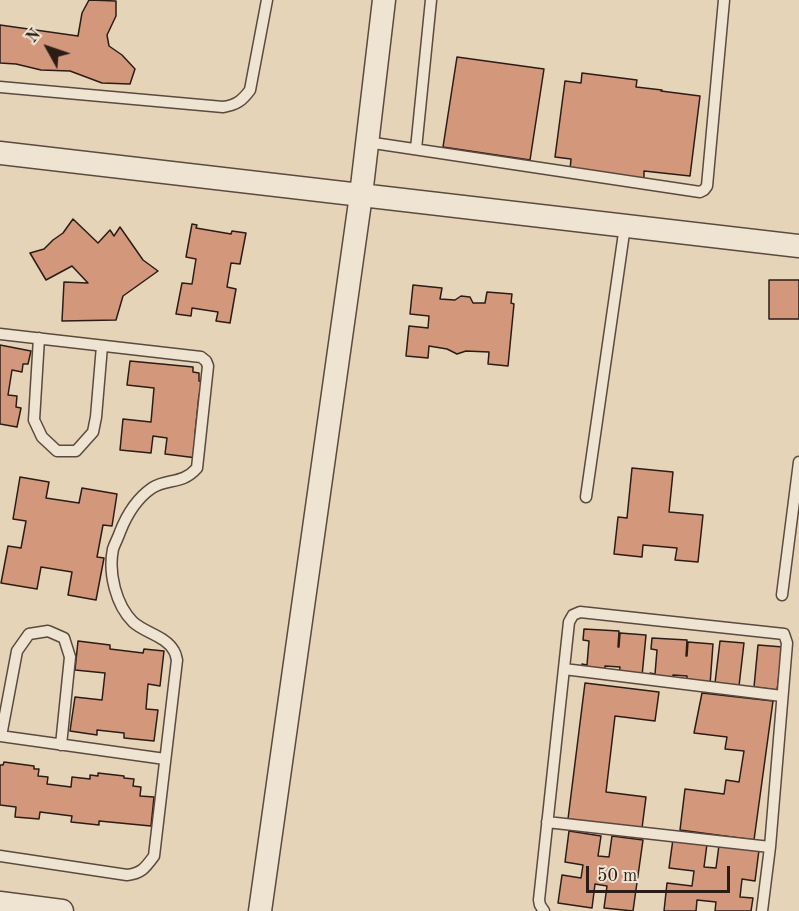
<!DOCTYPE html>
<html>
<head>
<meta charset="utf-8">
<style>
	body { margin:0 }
	#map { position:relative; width:799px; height:911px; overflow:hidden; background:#e6d4b9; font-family:"Old Standard TT",serif }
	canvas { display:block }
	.north { position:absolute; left:18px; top:18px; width:60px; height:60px; -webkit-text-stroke:4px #efe3d2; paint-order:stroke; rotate:310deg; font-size:16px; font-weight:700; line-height:24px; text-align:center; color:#2b1c16 }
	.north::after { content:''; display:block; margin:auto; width:21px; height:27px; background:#2b1c16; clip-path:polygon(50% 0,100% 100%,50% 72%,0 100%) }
	.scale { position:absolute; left:586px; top:866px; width:144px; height:27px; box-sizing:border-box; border:3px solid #2b1c16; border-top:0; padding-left:8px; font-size:18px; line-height:21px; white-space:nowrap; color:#2b1c16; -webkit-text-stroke:4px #efe3d2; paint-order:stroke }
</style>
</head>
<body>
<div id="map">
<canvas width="799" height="911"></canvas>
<div class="north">N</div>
<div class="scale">50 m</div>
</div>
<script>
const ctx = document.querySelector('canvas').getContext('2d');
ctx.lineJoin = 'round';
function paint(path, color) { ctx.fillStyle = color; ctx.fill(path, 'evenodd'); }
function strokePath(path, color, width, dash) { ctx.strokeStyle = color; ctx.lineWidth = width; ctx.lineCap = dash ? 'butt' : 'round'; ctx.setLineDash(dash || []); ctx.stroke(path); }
const building = new Path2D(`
	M 89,0 L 116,1 L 116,16 L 107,35 L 109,46 L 122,55 L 135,69 L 130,84 L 102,83 L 70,71 L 41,70 L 16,64 L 0,63 L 0,25 L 78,36 L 82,13 Z
	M 457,57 L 544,69 L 530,160 L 443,147 Z
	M 582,73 L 637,80 L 636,87 L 662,90 L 661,91 L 700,96 L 690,176 L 644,171 L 644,179 L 570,170 L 571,159 L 555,157 L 565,81 L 581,83 Z
	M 73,219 L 98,243 L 110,230 L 114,236 L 120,227 L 143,260 L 158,271 L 123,296 L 116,320 L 62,321 L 64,282 L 88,283 L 72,266 L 46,280 L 30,253 L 44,249 L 53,240 L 63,233 Z
	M 192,224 L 197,225 L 196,228 L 231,234 L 232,231 L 246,233 L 240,264 L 231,263 L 227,287 L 236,289 L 230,323 L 216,321 L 218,312 L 192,308 L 191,316 L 176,314 L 182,283 L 192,284 L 196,259 L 186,257 Z
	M 769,280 L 799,280 L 799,319 L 769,319 Z
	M 413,285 L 442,288 L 440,299 L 455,300 L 461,296 L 470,297 L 473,303 L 485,303 L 487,292 L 512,294 L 511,303 L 514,304 L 508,366 L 488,364 L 489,352 L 466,351 L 457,354 L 447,349 L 429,346 L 428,358 L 406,356 L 409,326 L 428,328 L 429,316 L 410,314 Z
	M 0,345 L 31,351 L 28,364 L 23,364 L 22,372 L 12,370 L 8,395 L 17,396 L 16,407 L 21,408 L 17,427 L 0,424 Z
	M 130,361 L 193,367 L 193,372 L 199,373 L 199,381 L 205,382 L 204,395 L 199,395 L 195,434 L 200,435 L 197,458 L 165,454 L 167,438 L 153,436 L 151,453 L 120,450 L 123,419 L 151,422 L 154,388 L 127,385 Z
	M 632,468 L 673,472 L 669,512 L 703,515 L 698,562 L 675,560 L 677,548 L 643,545 L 642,557 L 614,554 L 618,517 L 627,518 Z
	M 20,477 L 49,482 L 46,498 L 79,503 L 82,488 L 117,494 L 112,526 L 103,525 L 97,557 L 104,558 L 96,600 L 68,595 L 72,572 L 41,567 L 37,589 L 1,583 L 8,546 L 21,548 L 26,521 L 13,519 Z
	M 584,629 L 619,631 L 618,647 L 619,647 L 620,633 L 646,635 L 642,676 L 619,674 L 620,667 L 605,666 L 605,671 L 582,669 L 582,664 L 587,665 L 589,641 L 583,640 Z
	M 652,638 L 687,640 L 686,656 L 687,656 L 688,642 L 713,644 L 710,685 L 687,681 L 687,676 L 673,675 L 673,680 L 649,678 L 650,673 L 655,674 L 657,650 L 651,649 Z
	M 78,641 L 110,645 L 110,649 L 143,653 L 144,649 L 164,651 L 160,686 L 148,684 L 146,709 L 158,710 L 154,741 L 124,738 L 124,733 L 97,730 L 97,735 L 70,731 L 75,697 L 102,700 L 105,673 L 75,670 Z
	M 720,641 L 744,643 L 739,686 L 715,683 Z
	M 758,645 L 783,647 L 777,690 L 754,687 Z
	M 585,683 L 659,692 L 655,721 L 615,716 L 606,792 L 646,797 L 642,828 L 568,819 Z
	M 702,693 L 773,701 L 754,840 L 680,830 L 685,789 L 724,794 L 726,780 L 739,782 L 744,751 L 725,749 L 727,737 L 694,733 Z
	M 4,762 L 34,766 L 34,769 L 39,769 L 38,776 L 48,777 L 47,784 L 71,787 L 72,777 L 90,779 L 90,775 L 98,776 L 98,773 L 124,776 L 124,778 L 134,779 L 133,786 L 141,787 L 140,796 L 154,797 L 151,826 L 99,821 L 99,825 L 71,822 L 72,816 L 40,812 L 39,819 L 15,817 L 16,807 L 0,805 L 0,765 L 3,765 Z
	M 569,831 L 601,836 L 598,856 L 609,857 L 612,836 L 643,840 L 633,911 L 604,908 L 607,886 L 595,884 L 592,908 L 558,903 L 562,875 L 581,878 L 583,865 L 565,862 Z
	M 673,839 L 707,844 L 704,867 L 716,868 L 719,845 L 759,850 L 755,881 L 742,879 L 740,897 L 753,898 L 751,911 L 715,911 L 716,902 L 697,900 L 696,911 L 664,911 L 667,883 L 692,886 L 694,871 L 669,868 Z`);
paint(building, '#d3987c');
strokePath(building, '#2b1c16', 1.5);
const lane = new Path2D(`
	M 0,87 L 223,107 C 236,105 242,101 250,90 L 267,0
	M 367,142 L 700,192 L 704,190 L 707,186 L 724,0
	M 416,149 L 431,0
	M 0,334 L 201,357 L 206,361 L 208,366 L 197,468 C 182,485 168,478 152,488 C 136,499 127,514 120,532 C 118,538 115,543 113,549 C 108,573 116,605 133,622 C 145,633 166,636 174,651 C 176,654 176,657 177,660 L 154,856 C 145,868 142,873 127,875 L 0,856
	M 39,338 L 34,420 L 42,437 L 57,451 L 76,451 L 93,432 L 96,417 L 102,346
	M 586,497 L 625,226
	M 782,595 L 799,462
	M 564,669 L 782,696
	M 0,736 L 165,759
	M 1,736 L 17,651 L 29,634 L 48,631 L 64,638 L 70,657 L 61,745
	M 547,822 L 770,847
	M 544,911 L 540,905 L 539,900 L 569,622 L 573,615 L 580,612 L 784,634 L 787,643 L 770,847 L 762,911`);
const street = new Path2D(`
	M 0,153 L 799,246
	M 0,903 L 62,911
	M 260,911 L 361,195 L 384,0`);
strokePath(lane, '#5a4a3f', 13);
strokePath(street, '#5a4a3f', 25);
strokePath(lane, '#efe3d2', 10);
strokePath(street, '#efe3d2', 22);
</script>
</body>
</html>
